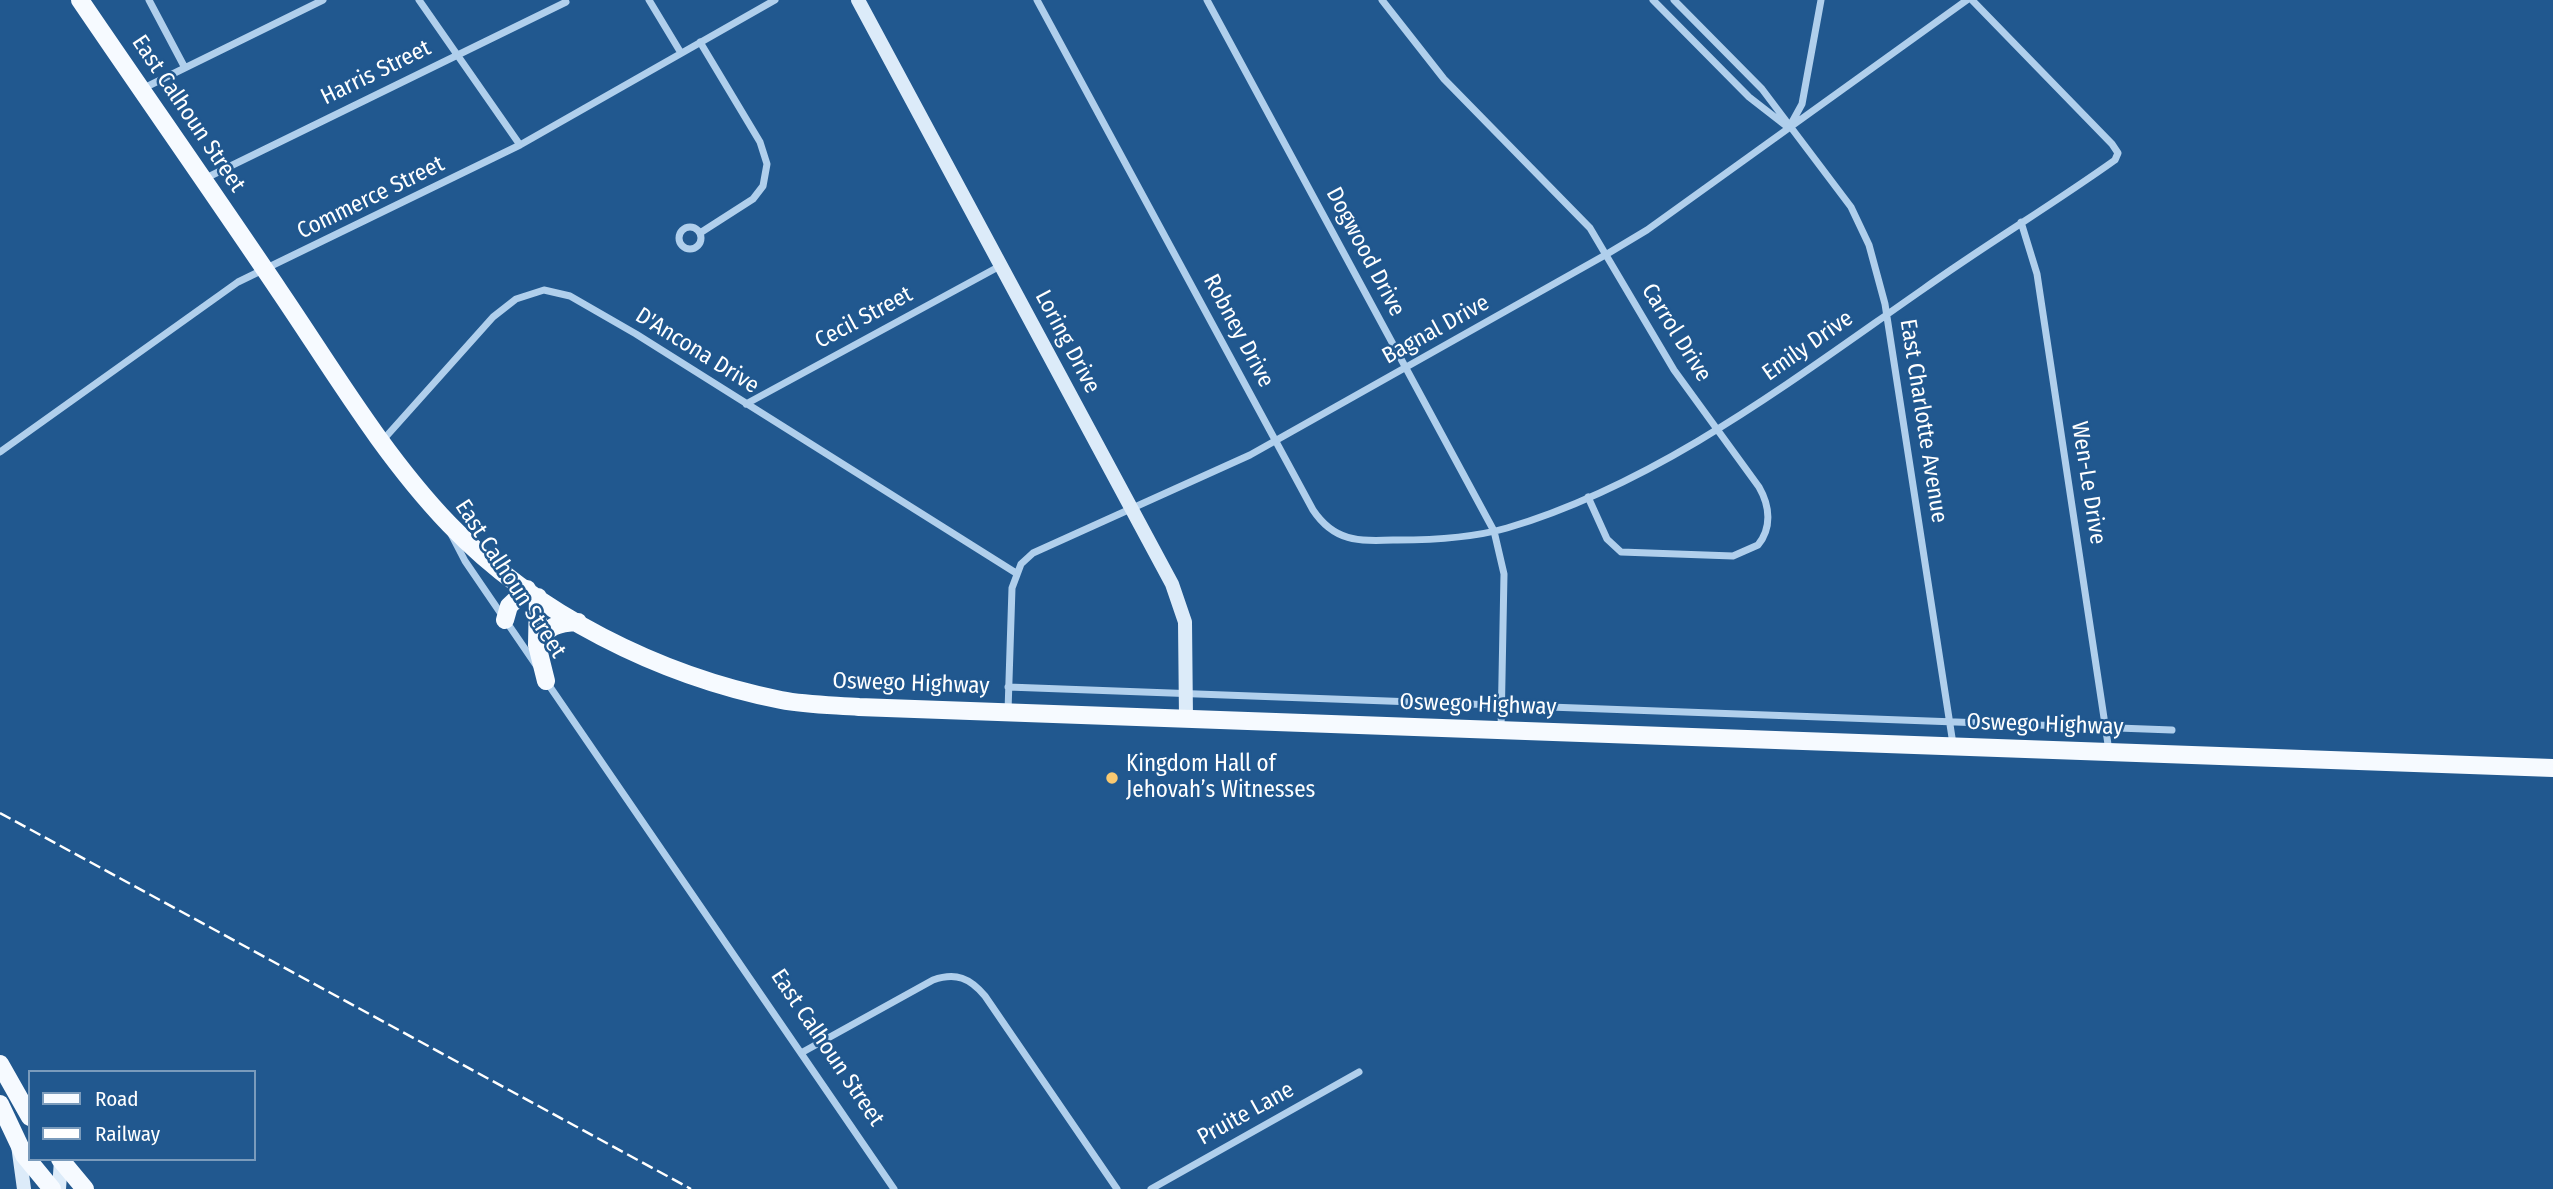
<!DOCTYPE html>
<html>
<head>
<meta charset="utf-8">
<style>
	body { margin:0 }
	#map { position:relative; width:2553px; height:1189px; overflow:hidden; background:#21588f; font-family:"Fira Sans Condensed",sans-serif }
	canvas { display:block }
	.legend { position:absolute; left:28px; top:1070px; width:228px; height:91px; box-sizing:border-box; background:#21588f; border:2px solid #7a9bbc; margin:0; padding:9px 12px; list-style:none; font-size:21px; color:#fff }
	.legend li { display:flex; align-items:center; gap:14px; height:35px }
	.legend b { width:35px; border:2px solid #7a9bbc }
</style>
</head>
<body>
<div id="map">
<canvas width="2553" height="1189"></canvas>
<ul class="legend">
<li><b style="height:9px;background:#f6faff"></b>Road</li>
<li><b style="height:9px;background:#fff"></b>Railway</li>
</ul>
</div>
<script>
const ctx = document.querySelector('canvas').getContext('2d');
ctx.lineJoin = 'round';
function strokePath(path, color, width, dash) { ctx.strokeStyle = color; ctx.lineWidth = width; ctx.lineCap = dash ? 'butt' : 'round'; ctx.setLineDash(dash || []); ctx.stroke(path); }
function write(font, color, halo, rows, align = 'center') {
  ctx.font = font + ' "Fira Sans Condensed",sans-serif'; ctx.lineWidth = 5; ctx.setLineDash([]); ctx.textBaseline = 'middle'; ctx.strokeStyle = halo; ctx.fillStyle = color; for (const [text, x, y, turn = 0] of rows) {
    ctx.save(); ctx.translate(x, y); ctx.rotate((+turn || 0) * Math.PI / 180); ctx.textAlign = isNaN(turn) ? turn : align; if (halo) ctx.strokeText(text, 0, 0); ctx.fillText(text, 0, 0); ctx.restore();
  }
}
strokePath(new Path2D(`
	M 149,0 L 185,68
	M 419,0 L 520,145
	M 649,0 L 681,53
	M 1037,0 L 1313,510 C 1335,543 1360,541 1397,540 C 1433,540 1472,538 1507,528 C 1659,483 1794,379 1922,290 C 1985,245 2052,205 2115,160 L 2118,153 L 2112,144 L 1972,0
	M 1207,0 L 1494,531 L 1504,574 L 1501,729
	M 1382,0 L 1444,79 L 1590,228 L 1674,370 L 1759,487 C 1770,506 1772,528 1758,545 L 1733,556 L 1621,552 L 1607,539 L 1588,497
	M 1653,0 L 1749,97 L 1785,125
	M 1674,0 L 1762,89 L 1851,207 L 1869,245 L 1885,304 L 1953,744
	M 142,89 L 323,0
	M 1791,124 L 1802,104 L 1821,0
	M 204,179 L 566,2
	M 2021,222 L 2037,274 L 2109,751
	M679 238a11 11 0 1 1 22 0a11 11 0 1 1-22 0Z
	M 700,233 L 753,199 L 763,186 L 767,164 L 760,142 L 700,42
	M 746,404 L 1000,266
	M 383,440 L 493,317 L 516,299 L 544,290 L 570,296 L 636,334 L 1016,573
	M 0,452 L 238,282 L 520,145 L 775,0
	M 450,532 L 465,561 L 536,665
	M 546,681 L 894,1189
	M 1008,687 L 2172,730
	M 1008,711 L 1012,588 L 1021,564 L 1033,553 L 1250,455 L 1607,254 L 1647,230 L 1967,0
	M 801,1053 L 933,980 C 956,972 970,978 985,996 L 1117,1189
	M 1151,1189 L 1359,1072`), '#b0cfec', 7);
strokePath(new Path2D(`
	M 858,0 L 1172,584 L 1185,622 L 1186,718
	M 18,1145 L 24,1189
	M 59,1189 L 61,1160`), '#dcebf9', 14);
strokePath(new Path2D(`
	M 80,0 C 146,97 214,194 280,292 C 333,370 383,455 449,524 C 535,614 660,676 781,700 C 807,705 833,705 859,707 L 2553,768
	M 538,597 L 537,645 L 546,681
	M 505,620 L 509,606 L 527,589
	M 537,645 C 547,626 557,623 578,622
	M 0,1064 L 30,1117
	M 0,1104 L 24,1155 L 52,1189
	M 60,1159 L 85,1189`), '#f6faff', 18);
strokePath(new Path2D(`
	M 0,813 L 691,1189`), '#fff', 2.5, [12, 5]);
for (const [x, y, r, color] of [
	[1112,778,7,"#f9c971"]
]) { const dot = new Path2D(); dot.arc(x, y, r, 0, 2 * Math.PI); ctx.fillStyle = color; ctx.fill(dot); strokePath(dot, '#21588f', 2.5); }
write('23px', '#fff', '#21588f', [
	["Harris Street",376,73,-26],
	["East Calhoun Street",188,114,56],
	["Commerce Street",371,198,-26],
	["Dogwood Drive",1365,252,62],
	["Cecil Street",864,318,-28],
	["Bagnal Drive",1436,330,-29],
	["Robney Drive",1238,331,62],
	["Carrol Drive",1676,333,58],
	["Loring Drive",1067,342,62],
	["Emily Drive",1808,346,-35],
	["D'Ancona Drive",697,351,32],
	["East Charlotte Avenue",1923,421,81],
	["Wen-Le Drive",2088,483,81],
	["East Calhoun Street",510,579,57],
	["Oswego Highway",911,684,2],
	["Oswego Highway",1478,705,2],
	["Oswego Highway",2045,725,2],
	["East Calhoun Street",827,1048,56],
	["Pruite Lane",1246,1114,-29]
]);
write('23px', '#fff', '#21588f', [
	["Kingdom Hall of",1126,765],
	["Jehovah’s Witnesses",1126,791]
], 'left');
</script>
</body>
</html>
